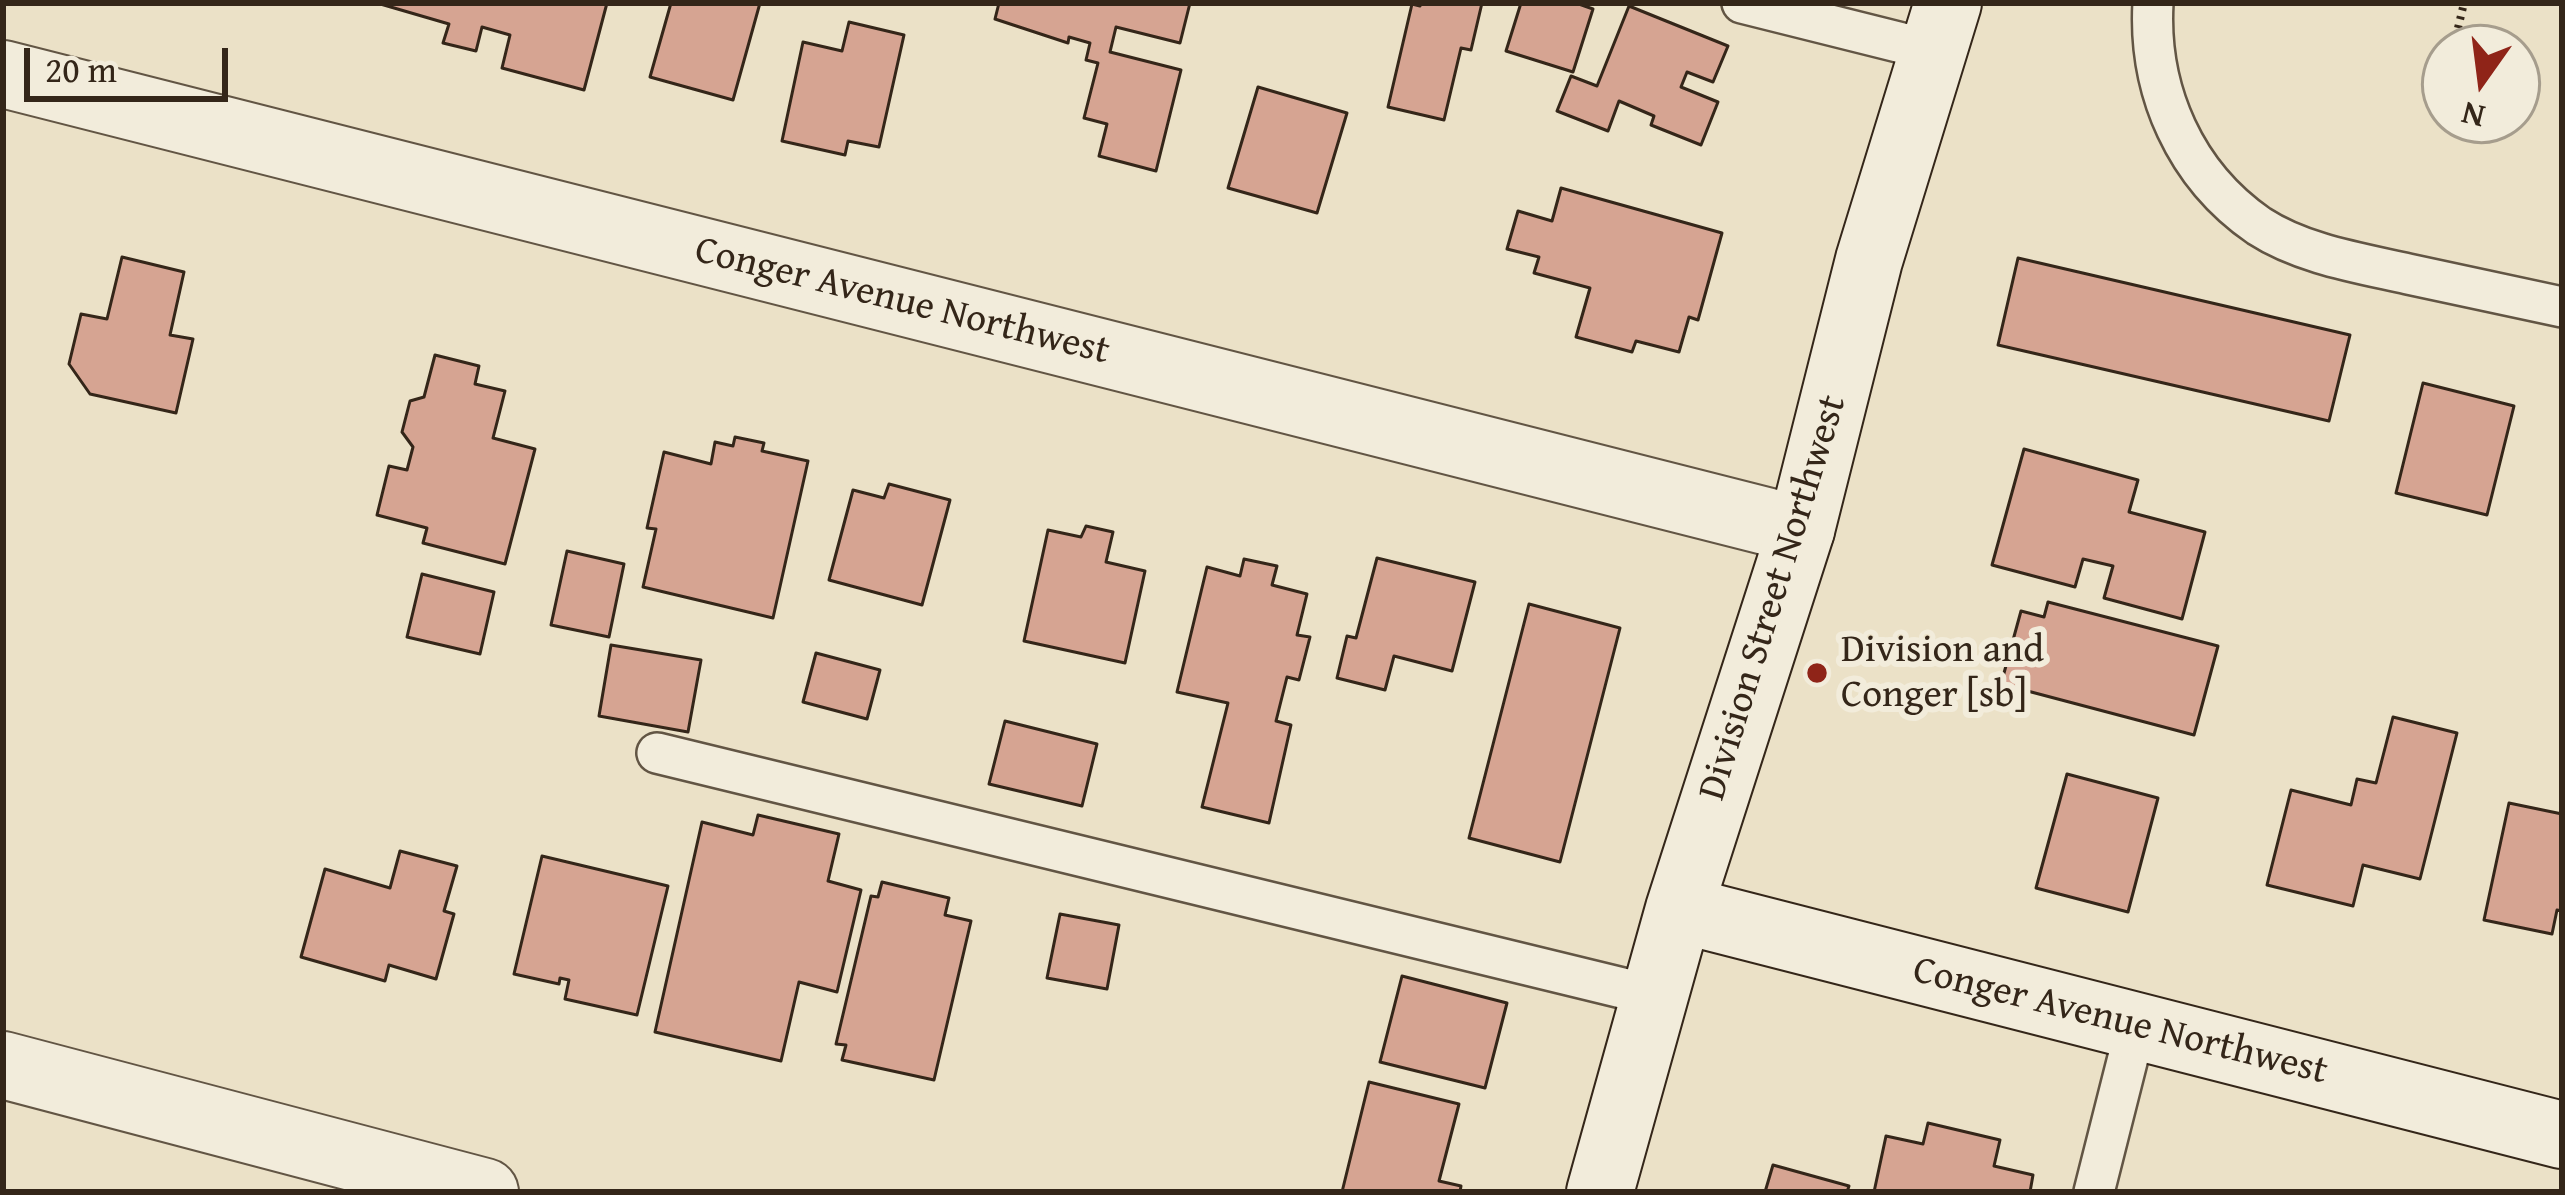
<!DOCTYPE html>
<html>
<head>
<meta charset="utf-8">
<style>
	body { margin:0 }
	#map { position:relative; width:2565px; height:1195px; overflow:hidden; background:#ebe1c7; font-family:"Gentium Book Plus",serif }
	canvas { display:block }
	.frame { position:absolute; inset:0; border:6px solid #342619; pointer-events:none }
	.north { position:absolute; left:2421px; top:24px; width:120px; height:120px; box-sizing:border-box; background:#f2ecdb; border:3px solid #a69d8d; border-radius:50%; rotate:194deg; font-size:33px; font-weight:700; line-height:48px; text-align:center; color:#342619 }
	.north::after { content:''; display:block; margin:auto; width:42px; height:54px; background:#8f2418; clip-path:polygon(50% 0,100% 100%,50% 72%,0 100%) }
	.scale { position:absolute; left:24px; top:48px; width:204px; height:54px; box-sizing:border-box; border:6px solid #342619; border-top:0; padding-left:15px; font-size:36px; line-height:42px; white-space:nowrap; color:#342619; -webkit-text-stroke:9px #f2ecdb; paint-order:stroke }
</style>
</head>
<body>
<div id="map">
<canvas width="2565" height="1195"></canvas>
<div class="frame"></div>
<div class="north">N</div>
<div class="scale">20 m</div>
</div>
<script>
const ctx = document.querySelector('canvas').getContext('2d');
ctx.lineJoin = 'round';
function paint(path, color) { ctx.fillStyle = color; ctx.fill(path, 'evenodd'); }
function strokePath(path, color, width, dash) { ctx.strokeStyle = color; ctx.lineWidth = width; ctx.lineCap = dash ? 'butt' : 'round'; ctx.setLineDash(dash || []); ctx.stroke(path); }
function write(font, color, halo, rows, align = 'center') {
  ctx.font = font + ' "Gentium Book Plus",serif'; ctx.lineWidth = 12; ctx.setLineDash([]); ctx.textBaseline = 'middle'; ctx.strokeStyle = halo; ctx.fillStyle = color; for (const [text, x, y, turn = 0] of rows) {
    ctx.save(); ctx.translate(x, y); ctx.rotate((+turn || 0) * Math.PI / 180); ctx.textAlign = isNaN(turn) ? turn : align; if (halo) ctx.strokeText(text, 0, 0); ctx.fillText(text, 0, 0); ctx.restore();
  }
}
const building = new Path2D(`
	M 377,3 L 607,3 L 584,90 L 502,68 L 510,35 L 482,27 L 476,51 L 443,43 L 449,24 Z
	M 671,3 L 760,3 L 733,100 L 650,77 Z
	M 999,3 L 1190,3 L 1180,43 L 1116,27 L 1110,52 L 1181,70 L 1156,171 L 1099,156 L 1107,124 L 1084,118 L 1098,63 L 1086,60 L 1090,43 L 1069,37 L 1068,43 L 995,19 Z
	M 1421,3 L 1482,3 L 1471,50 L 1461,48 L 1444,120 L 1388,107 L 1412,4 L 1420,6 Z
	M 1521,3 L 1576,3 L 1593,9 L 1573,72 L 1506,51 Z
	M 1629,6 L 1728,46 L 1713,82 L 1687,72 L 1681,87 L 1718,102 L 1701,145 L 1651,125 L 1654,116 L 1619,101 L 1608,131 L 1557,111 L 1571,76 L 1597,86 Z
	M 849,22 L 904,35 L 879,147 L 848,141 L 845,155 L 782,141 L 803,42 L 842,51 Z
	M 1258,87 L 1347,113 L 1317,213 L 1228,188 Z
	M 1561,188 L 1722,233 L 1698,320 L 1689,317 L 1679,352 L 1636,341 L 1632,352 L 1576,337 L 1590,288 L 1534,273 L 1539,257 L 1507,249 L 1518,211 L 1552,221 Z
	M 122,257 L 184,272 L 170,335 L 193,339 L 176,413 L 90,394 L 69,364 L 81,314 L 107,319 Z
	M 2018,258 L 2350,335 L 2329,421 L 1998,345 Z
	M 435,355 L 479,366 L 475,384 L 505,391 L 493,438 L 535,449 L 505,564 L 423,543 L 427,528 L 377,515 L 389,466 L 407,470 L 413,447 L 402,432 L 410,401 L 424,397 Z
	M 2423,383 L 2514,406 L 2487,515 L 2396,493 Z
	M 735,437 L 764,443 L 762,451 L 808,461 L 773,618 L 643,587 L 656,529 L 647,528 L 664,452 L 711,464 L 715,442 L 733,446 Z
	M 2024,449 L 2138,480 L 2129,512 L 2205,532 L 2182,619 L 2104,598 L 2113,566 L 2083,559 L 2075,587 L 1992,565 Z
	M 889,484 L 950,500 L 922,605 L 829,580 L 853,490 L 884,498 Z
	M 1086,526 L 1113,532 L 1106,562 L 1145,571 L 1125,663 L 1024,641 L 1048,530 L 1081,537 Z
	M 567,551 L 624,564 L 609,637 L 551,625 Z
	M 1377,558 L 1475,582 L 1452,671 L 1394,656 L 1385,690 L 1337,678 L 1347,636 L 1356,638 Z
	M 1244,559 L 1277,566 L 1272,585 L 1307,594 L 1297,635 L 1310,637 L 1299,680 L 1287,677 L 1276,721 L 1291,725 L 1269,823 L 1202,807 L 1228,703 L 1177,692 L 1207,567 L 1240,576 Z
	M 422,574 L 494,592 L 480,654 L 407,637 Z
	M 2048,602 L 2218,646 L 2194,735 L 2001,684 L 2021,611 L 2044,617 Z
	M 1529,604 L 1620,628 L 1560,862 L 1469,838 Z
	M 611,645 L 701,660 L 688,732 L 599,716 Z
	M 816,653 L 880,670 L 867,719 L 803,702 Z
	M 2393,717 L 2457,733 L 2420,879 L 2363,865 L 2353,906 L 2267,885 L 2291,790 L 2351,805 L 2357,779 L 2376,783 Z
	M 1005,721 L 1097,744 L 1082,806 L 989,784 Z
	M 2067,774 L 2158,798 L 2128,912 L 2036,888 Z
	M 2509,803 L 2562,814 L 2562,911 L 2557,910 L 2552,934 L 2484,920 Z
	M 758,815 L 839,834 L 828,881 L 861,890 L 837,992 L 799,982 L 781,1061 L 655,1032 L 702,822 L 753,835 Z
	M 400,851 L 457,866 L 444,911 L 454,914 L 436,979 L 389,965 L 385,981 L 301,957 L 325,869 L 390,888 Z
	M 542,856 L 668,886 L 637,1015 L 565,999 L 569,980 L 560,978 L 559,984 L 514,974 Z
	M 882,882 L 949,898 L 945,915 L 971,921 L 934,1080 L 842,1060 L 846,1045 L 836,1044 L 871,896 L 878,897 Z
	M 1060,914 L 1119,925 L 1107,989 L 1047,978 Z
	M 1402,976 L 1507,1003 L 1485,1088 L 1380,1062 Z
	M 1369,1082 L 1459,1104 L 1439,1181 L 1461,1186 L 1460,1192 L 1342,1192 Z
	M 1928,1123 L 2000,1140 L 1994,1166 L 2033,1175 L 2030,1192 L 1874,1192 L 1886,1136 L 1923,1144 Z
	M 1773,1165 L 1849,1186 L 1847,1192 L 1765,1192 Z`);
paint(building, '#d6a492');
strokePath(building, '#342619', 3);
const lane = new Path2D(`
	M 1742,3 L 1934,51
	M 2153,3 C 2148,91 2185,175 2259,226 C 2302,254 2359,263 2408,274 C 2459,285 2511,296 2562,307
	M 657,753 L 1655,996
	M 2094,1192 L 2136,1026`);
const street = new Path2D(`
	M 3,74 L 1801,530
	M 3,1065 L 485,1192`);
const secondary = new Path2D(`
	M 1679,909 L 2562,1135
	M 1600,1192 L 1679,909 L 1801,530 L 1869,260 L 1948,3`);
strokePath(lane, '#625544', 44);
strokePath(street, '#625544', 70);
strokePath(secondary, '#342619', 70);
strokePath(new Path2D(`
	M 2458,28 L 2464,3`), '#342619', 8, [3, 6]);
strokePath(lane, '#f2ecdb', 39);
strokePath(street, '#f2ecdb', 66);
strokePath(secondary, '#f2ecdb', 66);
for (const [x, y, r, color] of [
	[1817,673,12,"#8f2418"]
]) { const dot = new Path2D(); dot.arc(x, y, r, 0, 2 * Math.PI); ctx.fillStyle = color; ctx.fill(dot); strokePath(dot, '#f2ecdb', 4.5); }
write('39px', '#342619', '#f2ecdb', [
	["Conger Avenue Northwest",902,302,14],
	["Division Street Northwest",1774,598,-73],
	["Conger Avenue Northwest",2120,1022,14]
]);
write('39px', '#342619', '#f2ecdb', [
	["Division and",1841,651],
	["Conger [sb]",1841,696]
], 'left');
</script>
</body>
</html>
